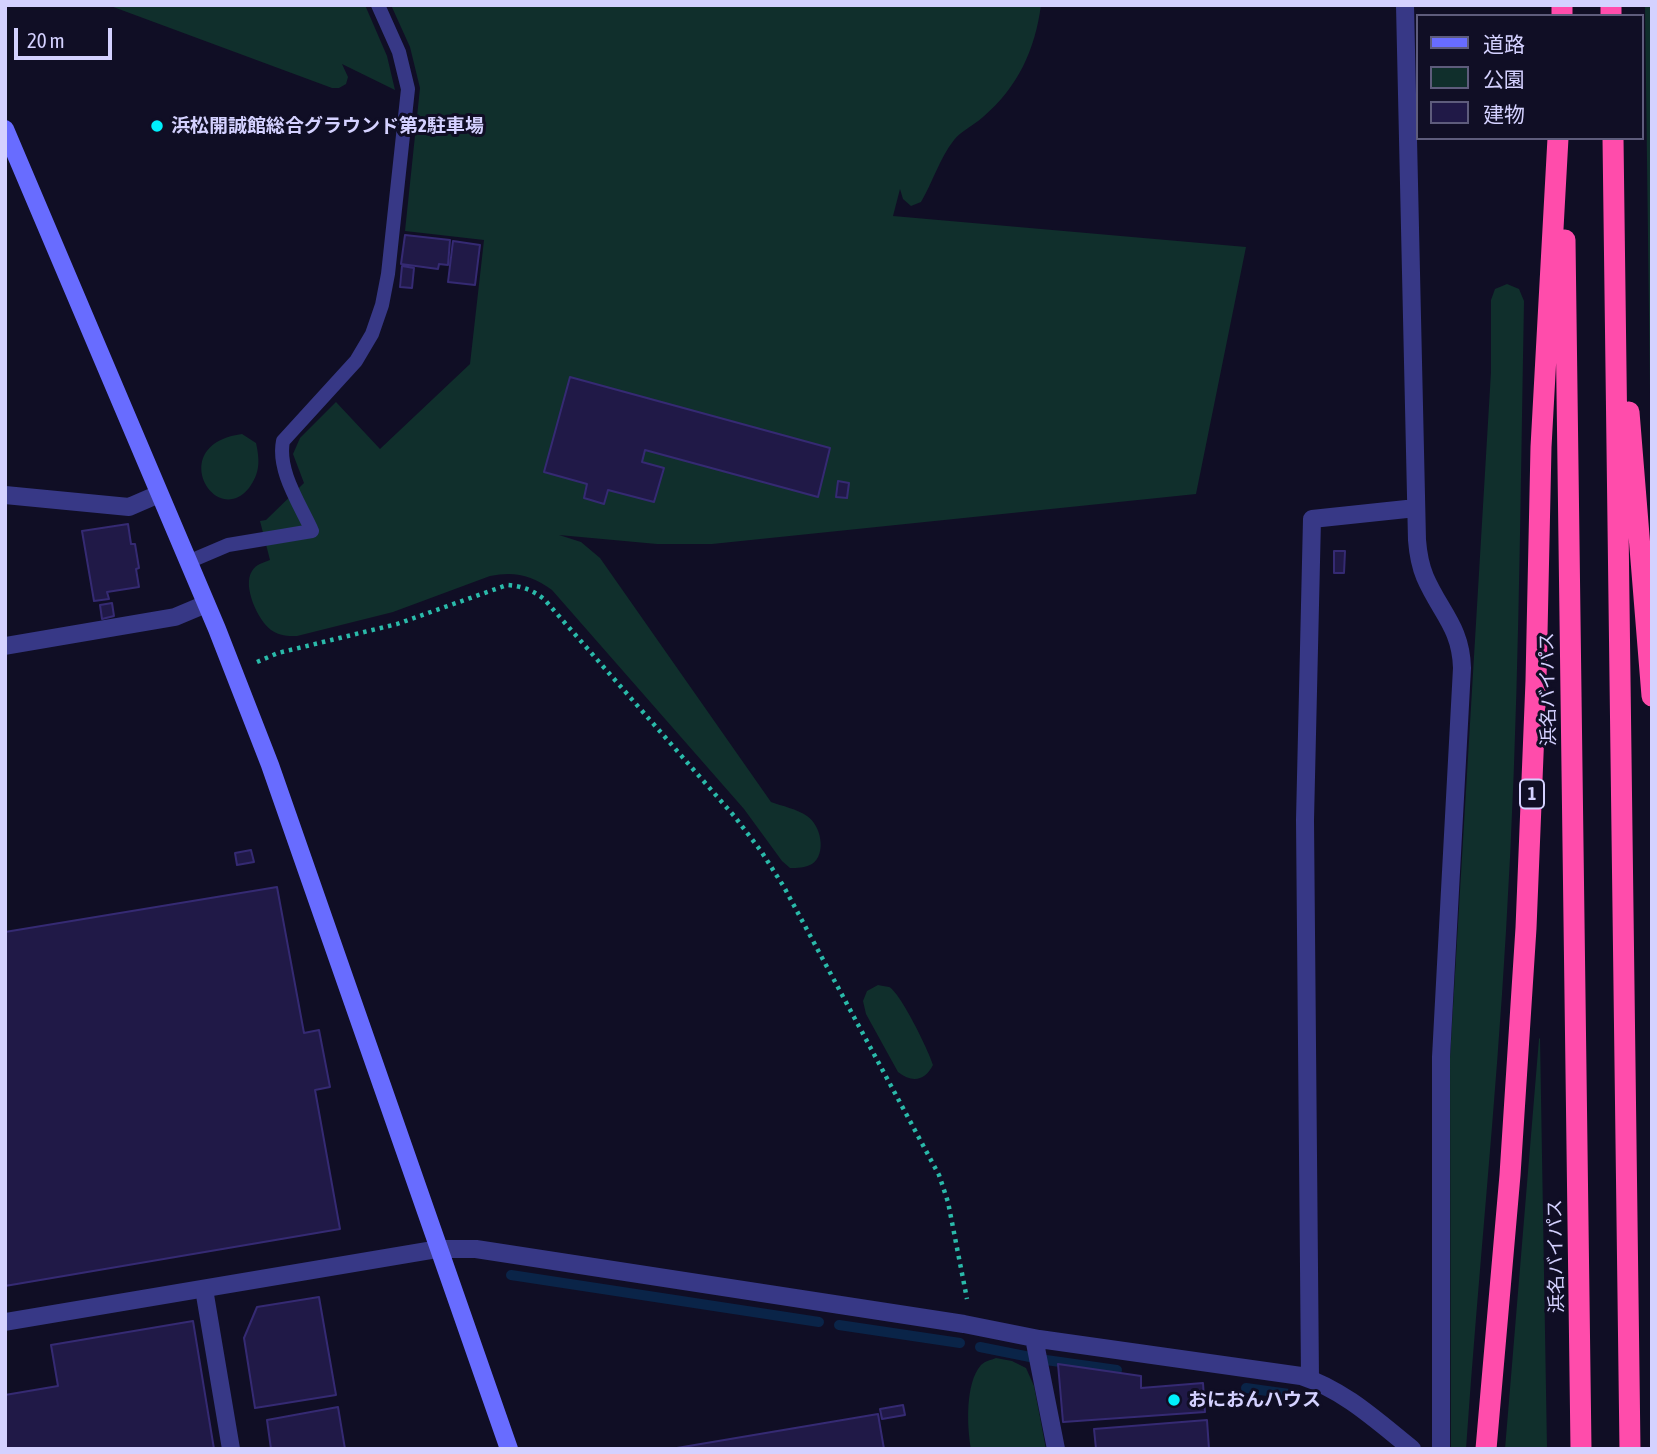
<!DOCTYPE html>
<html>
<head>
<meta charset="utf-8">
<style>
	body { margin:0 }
	#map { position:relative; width:1657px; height:1454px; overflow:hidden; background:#100e25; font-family:"Asap Condensed","Noto Sans JP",sans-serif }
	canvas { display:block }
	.frame { position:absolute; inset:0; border:7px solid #d4d1ff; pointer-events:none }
	.legend { position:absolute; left:1416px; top:14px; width:228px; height:126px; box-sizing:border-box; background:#100e25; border:2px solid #5e5c7c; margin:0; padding:9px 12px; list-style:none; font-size:21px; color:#d4d1ff }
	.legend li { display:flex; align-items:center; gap:14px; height:35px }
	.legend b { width:35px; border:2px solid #5e5c7c }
	.scale { position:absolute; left:14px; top:28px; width:98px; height:32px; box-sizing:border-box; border:4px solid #d4d1ff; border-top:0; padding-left:9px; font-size:21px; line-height:24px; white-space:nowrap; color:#d4d1ff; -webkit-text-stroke:5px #100e25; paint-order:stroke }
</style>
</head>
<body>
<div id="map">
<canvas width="1657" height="1454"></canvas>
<div class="frame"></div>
<ul class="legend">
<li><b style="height:9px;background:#686cff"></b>道路</li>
<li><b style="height:19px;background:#102f2c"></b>公園</li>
<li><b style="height:19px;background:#201947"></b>建物</li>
</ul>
<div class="scale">20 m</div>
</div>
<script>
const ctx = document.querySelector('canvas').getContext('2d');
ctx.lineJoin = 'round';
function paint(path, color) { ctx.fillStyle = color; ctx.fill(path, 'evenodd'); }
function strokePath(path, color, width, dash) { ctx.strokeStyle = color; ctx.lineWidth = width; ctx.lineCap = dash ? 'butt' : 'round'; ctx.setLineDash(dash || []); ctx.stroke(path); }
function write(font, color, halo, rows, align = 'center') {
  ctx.font = font + ' "Asap Condensed","Noto Sans JP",sans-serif'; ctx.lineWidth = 6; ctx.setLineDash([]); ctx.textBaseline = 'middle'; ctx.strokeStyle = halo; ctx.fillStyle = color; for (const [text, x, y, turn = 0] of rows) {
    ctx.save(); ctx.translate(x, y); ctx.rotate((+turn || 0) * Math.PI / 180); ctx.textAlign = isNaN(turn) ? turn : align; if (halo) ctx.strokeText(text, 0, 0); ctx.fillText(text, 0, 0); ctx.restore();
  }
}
paint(new Path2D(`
	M 108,5 L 365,5 L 387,56 L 395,90 L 342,64 L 348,77 L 346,84 L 339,88 L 332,88 Z
	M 391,5 L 1041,5 C 1035,50 1018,87 983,117 C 974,125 961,131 954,140 C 939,159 933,182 921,202 L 911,206 L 903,199 L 900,189 L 893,216 L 1246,247 L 1196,494 L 712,544 L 657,544 L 559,535 L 581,542 L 600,558 L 771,802 C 782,806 797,809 807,816 C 821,825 827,854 812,864 C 805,868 797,868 790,868 L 782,861 L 744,809 L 552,590 C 532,575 514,571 490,576 L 393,612 L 297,636 C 287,636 280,636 271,630 C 258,620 242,586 252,571 C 256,564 263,563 270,560 L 260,521 L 266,520 L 304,483 L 293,454 L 300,438 L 336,402 L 380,449 L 470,364 L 484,240 L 405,231 L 420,88 L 410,47 Z
	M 1645,5 L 1652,5 L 1652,446 L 1650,393 Z
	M 1507,284 L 1519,289 L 1524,301 C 1520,511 1519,721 1506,931 C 1496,1104 1478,1276 1466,1449 L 1451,1449 L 1450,1058 L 1491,372 L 1491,300 L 1495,289 Z
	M 242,434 L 256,443 C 260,461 260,473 249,488 C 215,530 165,444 242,434 Z
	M 878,985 C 881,986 885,986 889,987 C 900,992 929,1051 933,1065 C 925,1081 912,1083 898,1072 L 866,1014 L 863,1001 L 867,991 Z
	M 1540,1038 L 1547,1449 L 1505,1449 L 1539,1039 Z
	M 996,1358 L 1012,1361 L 1026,1368 L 1034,1386 L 1046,1449 L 971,1449 C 967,1427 965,1383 981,1365 C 985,1361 991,1360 996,1358 Z`), '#102f2c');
strokePath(new Path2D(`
	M 511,1275 L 819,1322
	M 839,1325 L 960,1343
	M 980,1347 L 1030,1357
	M 1046,1360 L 1117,1370
	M 1246,1388 L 1296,1395`), '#0a2448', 10);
const building = new Path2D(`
	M 405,235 L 450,240 L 448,265 L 439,264 L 438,269 L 401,264 Z
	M 453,241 L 480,245 L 475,285 L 448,282 Z
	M 402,266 L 414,268 L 412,288 L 400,287 Z
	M 570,377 L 830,448 L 818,497 L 645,450 L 642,462 L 664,468 L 654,502 L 608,490 L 604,504 L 584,498 L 587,484 L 544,472 Z
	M 838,481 L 849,483 L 847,498 L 836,497 Z
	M 128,524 L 131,544 L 135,544 L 139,568 L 136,569 L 139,587 L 107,592 L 109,599 L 94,601 L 82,531 Z
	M 1334,551 L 1345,551 L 1344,573 L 1334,573 Z
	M 112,603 L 114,616 L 102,619 L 100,605 Z
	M 251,850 L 254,862 L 237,865 L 235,853 Z
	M 277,887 L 304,1033 L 319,1030 L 330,1087 L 315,1090 L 340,1229 L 5,1286 L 5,932 Z
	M 319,1297 L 336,1395 L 255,1408 L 244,1338 L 257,1307 Z
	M 193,1321 L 214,1449 L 5,1449 L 5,1395 L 58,1386 L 51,1345 Z
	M 1058,1364 L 1141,1376 L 1141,1388 L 1203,1383 L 1205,1412 L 1063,1422 Z
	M 903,1405 L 905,1415 L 882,1419 L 880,1409 Z
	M 338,1407 L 345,1449 L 271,1449 L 267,1420 Z
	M 878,1414 L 884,1449 L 671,1449 Z
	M 1207,1420 L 1209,1449 L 1096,1449 L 1094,1429 Z`);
paint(building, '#201947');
strokePath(building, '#352a73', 2);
strokePath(new Path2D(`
	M 257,662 L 278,653 L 397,624 L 507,585 C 522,586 532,590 544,599 L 735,817 L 761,851 L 784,887 L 939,1175 L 948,1202 L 967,1299`), '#2abaaa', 4.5, [3.5, 5]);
strokePath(new Path2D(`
	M 188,562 L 228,545 L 312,531 C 300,504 277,471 283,441 L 356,361 L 372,334 L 382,305 L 388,274 L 408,89 L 399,52 L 378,5`), '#373886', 14);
strokePath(new Path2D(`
	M 1405,5 L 1417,540 C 1418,553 1420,565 1425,577 C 1440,612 1461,627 1462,668 L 1441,1057 L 1441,1449
	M 5,495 L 129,507 L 159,494
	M 5,646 L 175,617 L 206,604
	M 204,1289 L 231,1449
	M 5,1322 L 438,1249 L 476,1249 L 964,1324 L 1039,1339 L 1301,1376 C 1344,1390 1377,1421 1412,1449
	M 1034,1338 L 1056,1449
	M 1310,1379 L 1305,820 L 1312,519 L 1416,508`), '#373886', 18);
strokePath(new Path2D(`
	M 5,129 L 217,629 L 270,765 L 509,1449`), '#686cff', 18);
strokePath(new Path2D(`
	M 1562,5 L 1562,16
	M 1611,5 L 1611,16
	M 1613,138 L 1630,1449
	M 1565,240 L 1581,1449
	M 1629,412 L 1652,696
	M 1486,1449 L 1510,1175 L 1526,928 L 1536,681 L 1541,447 L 1558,138`), '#ff4cab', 21);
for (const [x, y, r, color] of [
	[157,126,7,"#00f0fc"],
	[1174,1400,7,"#00f0fc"]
]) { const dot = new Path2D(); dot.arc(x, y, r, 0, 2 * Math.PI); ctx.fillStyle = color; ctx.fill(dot); strokePath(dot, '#100e25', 2.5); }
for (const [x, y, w] of [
	[1532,794,24]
]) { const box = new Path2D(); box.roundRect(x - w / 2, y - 14.5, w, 29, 5); ctx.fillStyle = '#100e25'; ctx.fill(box); strokePath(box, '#d4d1ff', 2); }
write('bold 18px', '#d4d1ff', null, [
	["1",1532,794]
]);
write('bold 19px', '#d4d1ff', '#100e25', [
	["浜松開誠館総合グラウンド第2駐車場",171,126],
	["おにおんハウス",1188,1400]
], 'left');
write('19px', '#d4d1ff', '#100e25', [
	["浜名バイパス",1548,689,-91],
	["浜名バイパス",1556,1256,-91]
]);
</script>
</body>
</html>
